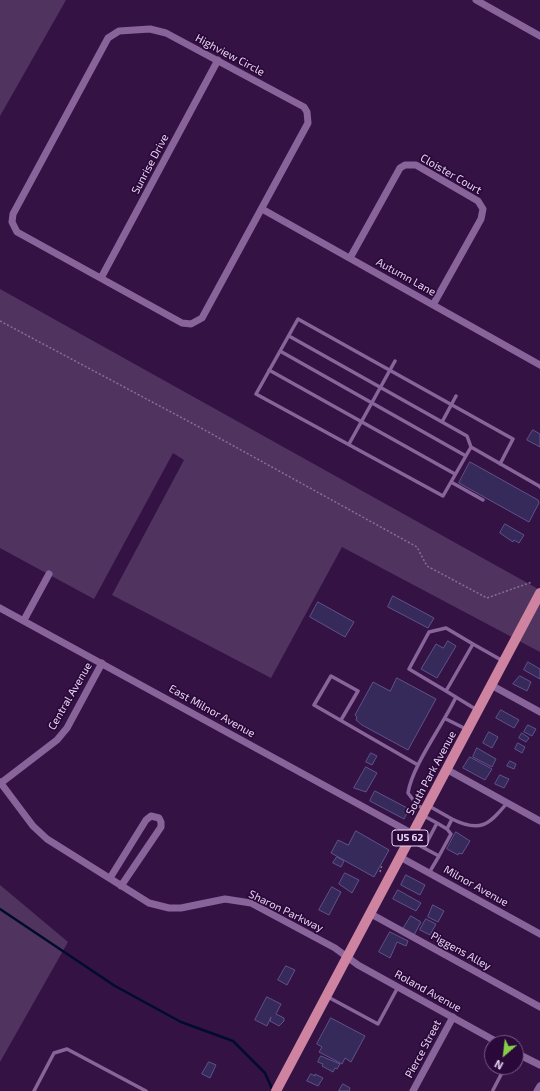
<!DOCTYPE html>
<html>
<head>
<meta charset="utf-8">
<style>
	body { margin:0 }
	#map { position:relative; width:540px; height:1091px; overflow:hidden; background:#341344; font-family:"Exo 2",sans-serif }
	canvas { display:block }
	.north { position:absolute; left:484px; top:1035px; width:40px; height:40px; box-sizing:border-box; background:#2a0839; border:1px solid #765a83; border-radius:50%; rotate:208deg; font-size:11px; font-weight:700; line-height:16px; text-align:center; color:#e7d4f2 }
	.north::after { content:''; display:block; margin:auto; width:14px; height:18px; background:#88cf49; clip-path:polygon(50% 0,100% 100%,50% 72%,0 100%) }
</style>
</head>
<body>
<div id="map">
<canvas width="540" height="1091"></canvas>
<div class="north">N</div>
</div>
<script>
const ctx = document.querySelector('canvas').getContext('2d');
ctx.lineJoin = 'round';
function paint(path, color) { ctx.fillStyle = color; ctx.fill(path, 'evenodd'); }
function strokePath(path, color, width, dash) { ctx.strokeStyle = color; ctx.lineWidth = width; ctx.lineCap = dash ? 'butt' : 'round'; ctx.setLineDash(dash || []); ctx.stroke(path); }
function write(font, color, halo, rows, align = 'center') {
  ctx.font = font + ' "Exo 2",sans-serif'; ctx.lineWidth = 3.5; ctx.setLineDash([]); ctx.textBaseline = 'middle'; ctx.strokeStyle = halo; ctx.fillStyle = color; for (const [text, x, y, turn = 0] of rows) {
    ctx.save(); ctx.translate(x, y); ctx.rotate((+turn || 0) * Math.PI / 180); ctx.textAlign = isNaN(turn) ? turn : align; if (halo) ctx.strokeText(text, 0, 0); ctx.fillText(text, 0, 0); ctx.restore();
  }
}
paint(new Path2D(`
	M 0,0 L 66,0 L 0,116 Z
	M 0,289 L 540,590 L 540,652 L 342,547 L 271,678 L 112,595 L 184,460 L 173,453 L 94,599 L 0,548 Z
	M 0,885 L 68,942 L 0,1062 Z`), '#50345f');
strokePath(new Path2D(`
	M 0,909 L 115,986 L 181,1022 L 233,1041 L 265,1073 L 273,1091`), '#000d2a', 2.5);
const building = new Path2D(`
	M 533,430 L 540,434 L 540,447 L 527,440 Z
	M 470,462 L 538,500 L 539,503 L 529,522 L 459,483 Z
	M 505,524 L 524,535 L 519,543 L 514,540 L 513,542 L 500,533 Z
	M 393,596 L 434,618 L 428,628 L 388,607 Z
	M 318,602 L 354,622 L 345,637 L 310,617 Z
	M 448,641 L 456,646 L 437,678 L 421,669 L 436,644 L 443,648 Z
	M 528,662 L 540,669 L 540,679 L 524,670 Z
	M 520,676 L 531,682 L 527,691 L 513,684 Z
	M 397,678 L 436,699 L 408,750 L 362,725 L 356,720 L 357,717 L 355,715 L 373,682 L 390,691 Z
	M 501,710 L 519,720 L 514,728 L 496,718 Z
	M 528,725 L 536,729 L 532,736 L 524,732 Z
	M 489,732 L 498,737 L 492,748 L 483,743 Z
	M 522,733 L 529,738 L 526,742 L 519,738 Z
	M 518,743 L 525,747 L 522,753 L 515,749 Z
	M 477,748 L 496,759 L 492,767 L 473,757 Z
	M 371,753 L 377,756 L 372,765 L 366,762 Z
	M 470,757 L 492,769 L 485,780 L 463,768 Z
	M 510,761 L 516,764 L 514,769 L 507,766 Z
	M 366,767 L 377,773 L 366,792 L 354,788 Z
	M 500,775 L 509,779 L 504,788 L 495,784 Z
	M 375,791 L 409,809 L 404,819 L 370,801 Z
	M 356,831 L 389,850 L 374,877 L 331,853 L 338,840 L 348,845 Z
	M 456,832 L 470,841 L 462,854 L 459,853 L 458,855 L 447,849 Z
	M 337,857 L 344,861 L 341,867 L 333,863 Z
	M 345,873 L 359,880 L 352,893 L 339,884 Z
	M 406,875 L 425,885 L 420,895 L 401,885 Z
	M 332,887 L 341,892 L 329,915 L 319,910 Z
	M 398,890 L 421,903 L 416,911 L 393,899 Z
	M 433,905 L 444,911 L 438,922 L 428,917 Z
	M 411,916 L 421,922 L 414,935 L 403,929 Z
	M 426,919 L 436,924 L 430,935 L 420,930 Z
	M 390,932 L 408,941 L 406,946 L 397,942 L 390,958 L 379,952 Z
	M 286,966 L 295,970 L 287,985 L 278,980 Z
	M 267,997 L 281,1004 L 276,1014 L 284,1018 L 284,1021 L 279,1026 L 270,1021 L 271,1017 L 267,1026 L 255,1020 Z
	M 331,1018 L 365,1036 L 351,1062 L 345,1058 L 342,1064 L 319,1052 L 322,1047 L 317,1044 Z
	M 321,1056 L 340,1064 L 337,1069 L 335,1068 L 333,1072 L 322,1066 L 323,1064 L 318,1062 Z
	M 209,1062 L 216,1065 L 210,1078 L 202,1074 Z
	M 311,1074 L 315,1076 L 315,1074 L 323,1078 L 318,1086 L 307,1081 Z
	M 343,1084 L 350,1088 L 349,1091 L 339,1091 Z`);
paint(building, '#362a5a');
strokePath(building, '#5f528c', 1);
strokePath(new Path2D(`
	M 0,321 L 201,428 L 417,547 L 427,566 L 487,598 L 532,582
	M 380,872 L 382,865`), '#896f97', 1.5, [2, 2]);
strokePath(new Path2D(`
	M 289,336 L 467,436 L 471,447
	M 280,351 L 466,456
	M 269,370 L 455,474
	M 442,422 L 456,396
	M 349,444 L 395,361
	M 500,464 L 513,439 L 298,319 L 256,394 L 443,496 L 471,447 L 539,486 L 540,487
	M 451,482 L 483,500
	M 446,691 L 409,669 L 429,632 L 446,628 L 473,644
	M 477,710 L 446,691 L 473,644 L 503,661
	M 446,719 L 466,729
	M 341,720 L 358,691 L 331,676 L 314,705 L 418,765
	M 429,806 L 452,819
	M 424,809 L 417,805 L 408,793 C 412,766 443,725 456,697
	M 424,816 L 437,823
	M 410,840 L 424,848 L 437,823 L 447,829 L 452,819 C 480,833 489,825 507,803
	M 424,848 L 439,856 L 451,834 L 447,829
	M 429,873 L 439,856
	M 328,997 L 378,1024 L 398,987
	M 493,1090 L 505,1067
	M 34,1091 L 54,1053 L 67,1049 L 146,1091`), '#88649b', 3.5);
strokePath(new Path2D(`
	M 476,0 L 540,36
	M 150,29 L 166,33 L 304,107 L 307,112 L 308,123 L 202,318 L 191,324 L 182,323 L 17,232 L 12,222 L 13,214 L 108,38 L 119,31 Z
	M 262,209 L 540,365
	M 350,258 L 400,168 L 405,165 L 416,165 L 478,201 L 483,209 L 481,219 L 433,305
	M 101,278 L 218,60
	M 0,608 L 413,834
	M 24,620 L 49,574
	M 491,685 L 540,712
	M 446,769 L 540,821
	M 0,782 L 33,826 L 47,839 L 149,903 L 169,908 L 181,908 L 225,899 L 251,903 L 335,948 L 358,965 L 499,1043
	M 1,783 L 57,740 L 67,728 L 102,663
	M 400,857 L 540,934
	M 110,878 L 146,820 L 151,816 L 159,818 L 161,822 L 161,827 L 121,886
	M 371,914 L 540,1007
	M 516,1053 L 540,1065
	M 413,1091 L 453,1017
	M 537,1091 L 540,1086`), '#88649b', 7);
strokePath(new Path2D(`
	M 276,1091 L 540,593`), '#ce84a0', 10);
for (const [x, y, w] of [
	[410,838,36]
]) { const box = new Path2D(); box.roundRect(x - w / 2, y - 8, w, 16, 3); ctx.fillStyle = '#2a0839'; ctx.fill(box); strokePath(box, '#e7d4f2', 1); }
write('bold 10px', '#e7d4f2', null, [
	["US 62",410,838]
]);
write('11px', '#e7d4f2', '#2a0839', [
	["Highview Circle",230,55,28],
	["Sunrise Drive",150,164,-62],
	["Cloister Court",451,174,30],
	["Autumn Lane",406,277,29],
	["Central Avenue",70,696,-60],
	["East Milnor Avenue",212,711,29],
	["South Park Avenue",431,773,-62],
	["Milnor Avenue",476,886,29],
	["Sharon Parkway",286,911,26],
	["Piggens Alley",461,951,29],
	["Roland Avenue",428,991,29],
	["Pierce Street",423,1049,-62]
]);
</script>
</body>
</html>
